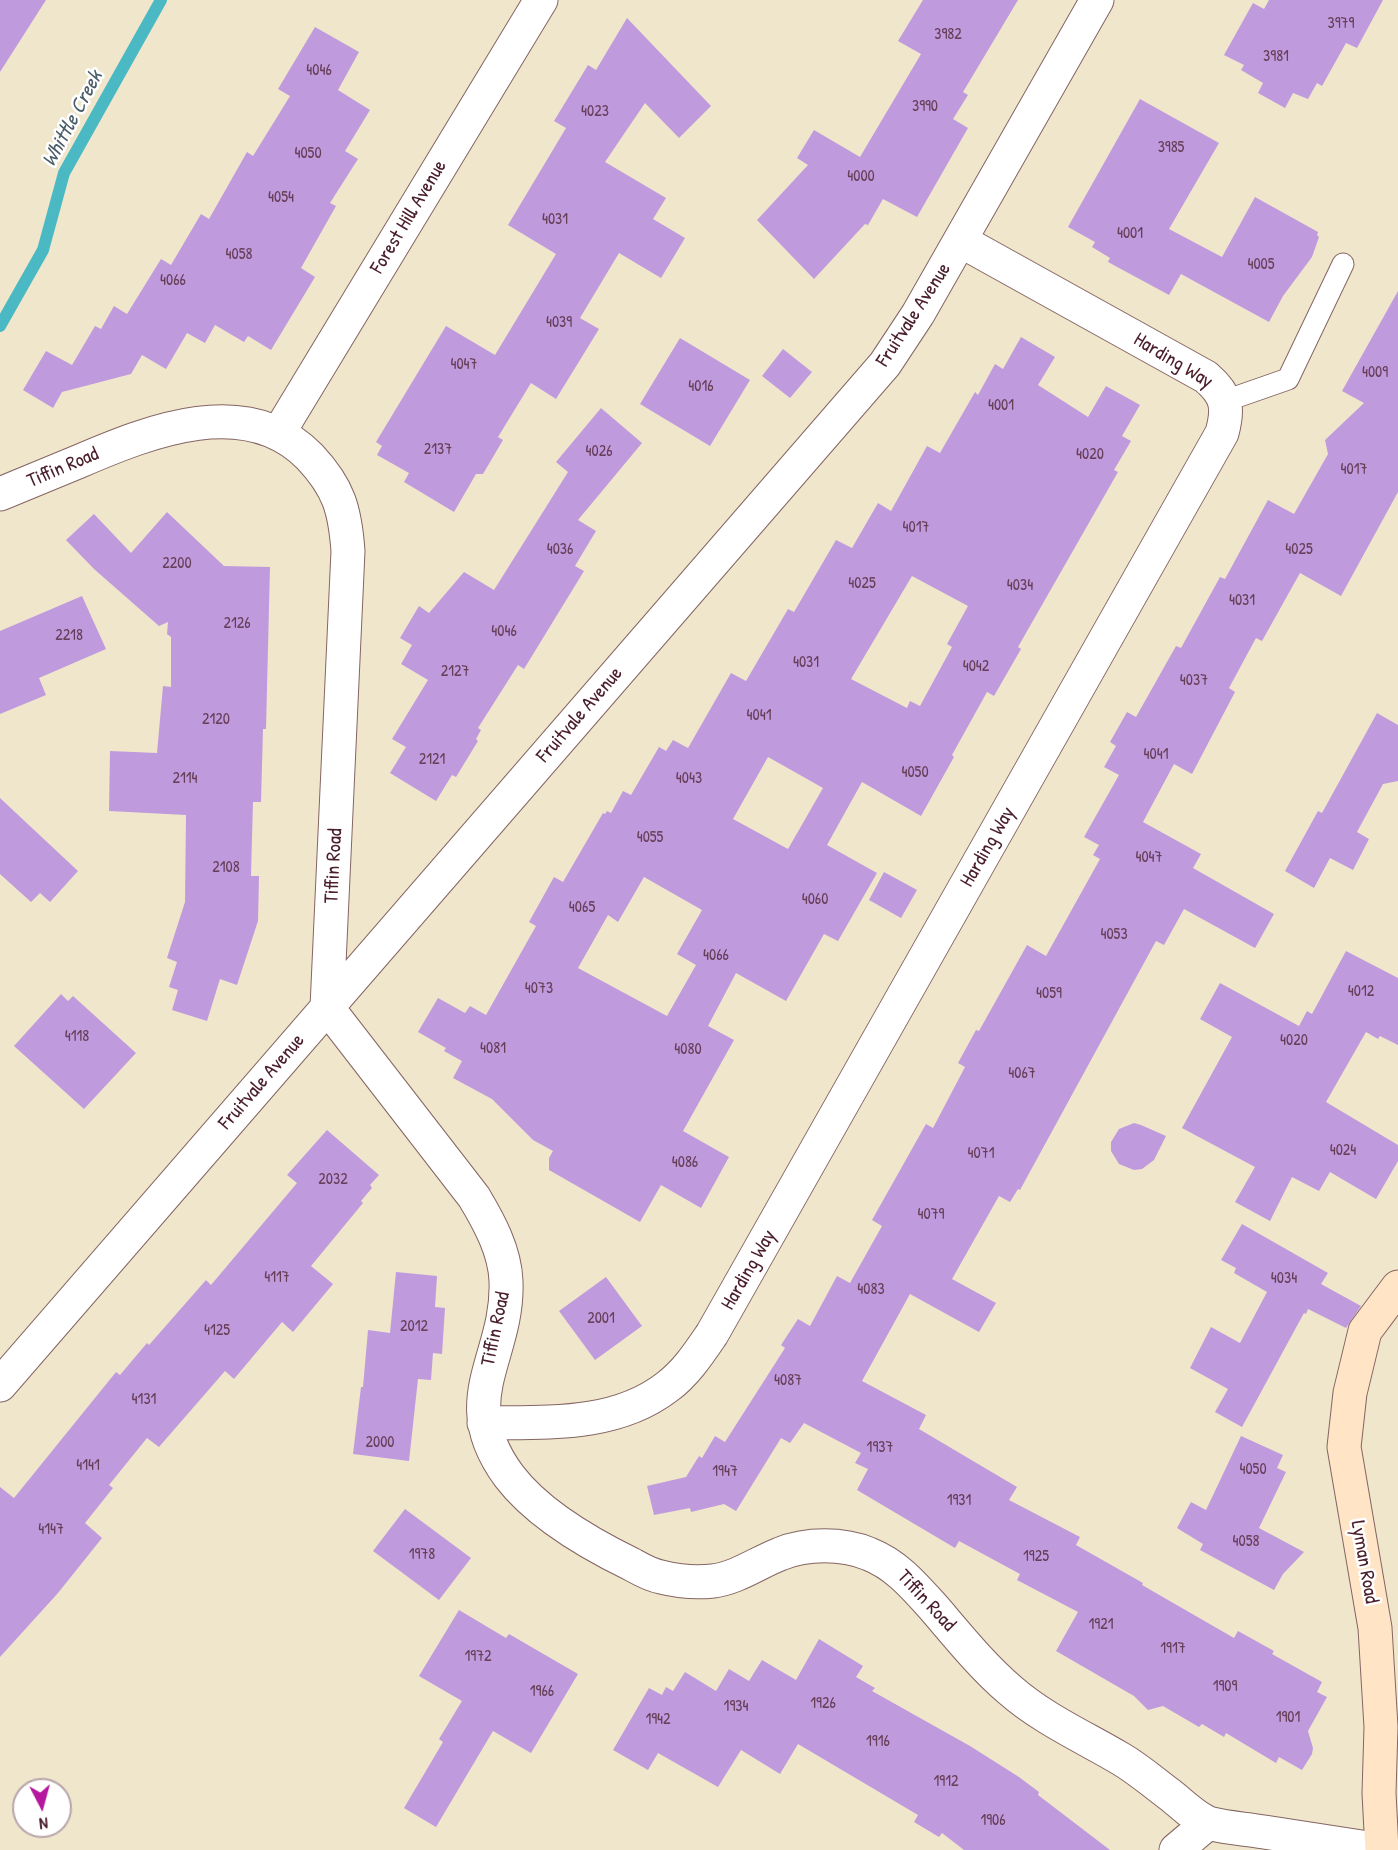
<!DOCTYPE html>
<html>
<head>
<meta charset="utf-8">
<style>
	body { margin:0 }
	#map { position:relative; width:1398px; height:1850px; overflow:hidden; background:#f0e6cb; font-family:"Patrick Hand",sans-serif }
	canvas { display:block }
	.north { position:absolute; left:12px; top:1778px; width:60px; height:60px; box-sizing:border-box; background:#fff; border:2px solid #b7a5aa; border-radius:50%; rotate:174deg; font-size:16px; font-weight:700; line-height:24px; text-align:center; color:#4a1f2b }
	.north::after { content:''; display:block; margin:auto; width:21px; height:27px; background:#b5179e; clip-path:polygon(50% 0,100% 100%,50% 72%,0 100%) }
</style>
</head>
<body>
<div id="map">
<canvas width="1398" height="1850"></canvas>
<div class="north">N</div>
</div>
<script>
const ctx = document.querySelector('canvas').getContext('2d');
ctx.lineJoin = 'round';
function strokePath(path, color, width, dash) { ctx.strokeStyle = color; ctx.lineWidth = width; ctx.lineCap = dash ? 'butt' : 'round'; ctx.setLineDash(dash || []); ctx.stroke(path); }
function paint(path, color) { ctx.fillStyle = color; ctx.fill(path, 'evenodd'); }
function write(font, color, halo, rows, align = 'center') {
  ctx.font = font + ' "Patrick Hand",sans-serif'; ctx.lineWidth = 5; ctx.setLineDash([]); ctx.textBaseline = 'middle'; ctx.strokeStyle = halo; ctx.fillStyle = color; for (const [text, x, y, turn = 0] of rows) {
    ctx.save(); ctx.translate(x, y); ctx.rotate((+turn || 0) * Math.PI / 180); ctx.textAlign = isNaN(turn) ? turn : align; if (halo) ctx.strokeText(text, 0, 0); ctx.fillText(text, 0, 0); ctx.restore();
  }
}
strokePath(new Path2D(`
	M 0,326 L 43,250 L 64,173 L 161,0`), '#4bb9c3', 12);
paint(new Path2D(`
	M 0,0 L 46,0 L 0,72 Z
	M 923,0 L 1018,0 L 963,92 L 968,95 L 953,119 L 968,128 L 917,217 L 883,199 L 868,225 L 865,224 L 814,279 L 757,220 L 808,165 L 797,158 L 814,130 L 860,157 L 921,54 L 898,41 Z
	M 1269,0 L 1383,0 L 1357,48 L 1346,43 L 1322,86 L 1317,83 L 1308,99 L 1293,93 L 1285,108 L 1258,93 L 1263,83 L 1241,70 L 1244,65 L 1224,55 L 1253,3 L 1264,9 Z
	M 627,18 L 711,106 L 679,138 L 645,103 L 605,162 L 666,198 L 653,219 L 685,238 L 661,278 L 619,253 L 580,318 L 599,329 L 556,399 L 531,383 L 498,437 L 503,440 L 483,474 L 476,474 L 454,512 L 404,482 L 409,473 L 377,455 L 382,446 L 376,442 L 446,326 L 495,355 L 556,254 L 508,225 L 566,128 L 554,121 L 588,65 L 596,70 Z
	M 315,27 L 359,52 L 338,90 L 370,110 L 345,151 L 358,159 L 330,203 L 336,206 L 301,268 L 315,277 L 271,350 L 248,336 L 244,342 L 215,325 L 205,343 L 187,333 L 166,369 L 142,355 L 131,374 L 62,392 L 53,408 L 23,390 L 46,351 L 72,365 L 95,326 L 101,329 L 114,306 L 127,314 L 161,259 L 171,265 L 201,214 L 209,219 L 247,152 L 253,156 L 290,96 L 278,89 Z
	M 1140,99 L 1219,143 L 1169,229 L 1222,257 L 1255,197 L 1318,232 L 1317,235 L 1319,237 L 1312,257 L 1283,296 L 1269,322 L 1181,274 L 1169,295 L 1108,262 L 1110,258 L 1092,247 L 1095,242 L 1068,227 Z
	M 1398,291 L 1398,492 L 1341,596 L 1300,573 L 1262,641 L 1256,638 L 1229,688 L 1235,692 L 1192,774 L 1174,764 L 1143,822 L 1201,854 L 1193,868 L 1274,914 L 1255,948 L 1184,909 L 1164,945 L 1156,941 L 1020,1190 L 1018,1189 L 1010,1202 L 999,1196 L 952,1279 L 996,1303 L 979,1332 L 910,1294 L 862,1381 L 926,1415 L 919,1429 L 1017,1487 L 1009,1500 L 1080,1537 L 1076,1545 L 1143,1583 L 1142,1585 L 1234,1638 L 1238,1631 L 1274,1651 L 1272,1654 L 1322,1682 L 1317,1692 L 1327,1697 L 1308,1731 L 1313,1748 L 1312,1754 L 1302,1770 L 1279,1757 L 1276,1763 L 1226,1733 L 1224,1737 L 1202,1724 L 1199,1727 L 1163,1706 L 1148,1710 L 1134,1696 L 1056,1651 L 1078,1612 L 1017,1580 L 1020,1574 L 959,1541 L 955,1548 L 857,1490 L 868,1469 L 855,1463 L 861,1453 L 804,1423 L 790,1443 L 781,1438 L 736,1511 L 724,1504 L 691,1512 L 690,1508 L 654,1515 L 647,1486 L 686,1477 L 699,1456 L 702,1458 L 715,1436 L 725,1442 L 785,1348 L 781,1345 L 798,1319 L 810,1326 L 837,1276 L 850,1283 L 882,1226 L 872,1220 L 926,1124 L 933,1128 L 965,1067 L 958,1063 L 976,1030 L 979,1031 L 1027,945 L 1046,956 L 1100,859 L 1093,855 L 1099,845 L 1084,837 L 1119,775 L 1104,767 L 1116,746 L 1110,742 L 1127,712 L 1136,717 L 1176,646 L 1181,648 L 1220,577 L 1225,579 L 1268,500 L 1294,514 L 1328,454 L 1325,440 L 1364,403 L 1342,391 Z
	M 1021,337 L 1055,357 L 1038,385 L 1088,417 L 1106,386 L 1140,405 L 1122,436 L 1131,441 L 1114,470 L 1118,472 L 1018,647 L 1021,649 L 994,696 L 987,692 L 952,755 L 954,757 L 921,816 L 862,782 L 827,845 L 877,873 L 838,941 L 824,934 L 786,1001 L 736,973 L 708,1026 L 734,1040 L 683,1131 L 729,1157 L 701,1208 L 661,1185 L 640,1222 L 549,1170 L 549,1158 L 553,1151 L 533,1140 L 492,1099 L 453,1078 L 462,1061 L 444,1051 L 446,1048 L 418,1032 L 438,998 L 465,1013 L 470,1006 L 486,1015 L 536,926 L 529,922 L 554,877 L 563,882 L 603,813 L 605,814 L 607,811 L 611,813 L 623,791 L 631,795 L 659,747 L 666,751 L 673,740 L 688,748 L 731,673 L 746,681 L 788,609 L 794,612 L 836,540 L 852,548 L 878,503 L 891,511 L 927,446 L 940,453 L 975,392 L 978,395 L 995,364 L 1003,369 ZM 912,576 L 968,606 L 947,644 L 952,647 L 920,706 L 910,701 L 907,708 L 851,679 ZM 768,757 L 823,788 L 788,849 L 733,819 ZM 644,877 L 702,910 L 677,954 L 696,965 L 667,1016 L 578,968 L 608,915 L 618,922 Z
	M 680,338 L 750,380 L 710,446 L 640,404 Z
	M 783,349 L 812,372 L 790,398 L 762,376 Z
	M 601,408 L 642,443 L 578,520 L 596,531 L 575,566 L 584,571 L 524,669 L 518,665 L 478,728 L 481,730 L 476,739 L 478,741 L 456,777 L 452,775 L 436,801 L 390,773 L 406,747 L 392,739 L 428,680 L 401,664 L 412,645 L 400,638 L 419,606 L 429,613 L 464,572 L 494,590 L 568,472 L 556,462 Z
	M 167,512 L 224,566 L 270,567 L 266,729 L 263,729 L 261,802 L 253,802 L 252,838 L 251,876 L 259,876 L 258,921 L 237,985 L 220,979 L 207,1021 L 172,1010 L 178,990 L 169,987 L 177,962 L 167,958 L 185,902 L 186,815 L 109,811 L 110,751 L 157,753 L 163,686 L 171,687 L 171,637 L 167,634 L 168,622 L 159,626 L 94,569 L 66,540 L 94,514 L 131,553 Z
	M 82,596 L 106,649 L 39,678 L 46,695 L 0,714 L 0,631 Z
	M 1377,713 L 1398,725 L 1398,781 L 1383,784 L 1357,832 L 1369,839 L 1353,870 L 1330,858 L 1314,888 L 1285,871 L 1318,811 L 1322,813 Z
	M 0,798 L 78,871 L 50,902 L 40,893 L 31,902 L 0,874 Z
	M 884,872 L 917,890 L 901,918 L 869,900 Z
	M 1346,951 L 1398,978 L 1398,1045 L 1380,1036 L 1378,1039 L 1366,1032 L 1326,1102 L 1398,1145 L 1398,1161 L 1376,1199 L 1330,1172 L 1319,1191 L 1292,1177 L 1270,1221 L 1235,1202 L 1255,1167 L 1182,1128 L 1232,1037 L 1200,1019 L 1220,983 L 1299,1026 L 1307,1011 L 1312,1014 Z
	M 61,994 L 68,1001 L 73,996 L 136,1053 L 84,1109 L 14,1046 Z
	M 1134,1123 L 1141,1125 L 1166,1136 L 1154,1160 L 1142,1169 L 1134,1170 L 1119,1164 L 1111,1151 L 1111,1142 L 1119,1129 Z
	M 327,1130 L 379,1175 L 370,1185 L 372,1188 L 361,1201 L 363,1203 L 311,1266 L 333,1284 L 293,1332 L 282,1322 L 234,1379 L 225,1371 L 159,1447 L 147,1438 L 109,1485 L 113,1488 L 85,1523 L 102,1538 L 58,1593 L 0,1657 L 0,1487 L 14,1498 L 116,1372 L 120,1375 L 147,1343 L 149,1345 L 206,1280 L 211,1285 L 297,1183 L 287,1175 Z
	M 1242,1224 L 1328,1273 L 1321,1284 L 1361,1306 L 1346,1328 L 1308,1309 L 1306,1314 L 1304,1313 L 1242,1427 L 1215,1412 L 1228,1389 L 1190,1368 L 1211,1327 L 1240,1343 L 1267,1292 L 1234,1273 L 1236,1268 L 1221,1260 Z
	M 396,1272 L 437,1276 L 435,1307 L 445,1308 L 442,1354 L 433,1353 L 431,1380 L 418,1379 L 409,1461 L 353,1454 L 361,1387 L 363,1387 L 368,1330 L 390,1333 Z
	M 606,1277 L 642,1326 L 595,1360 L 559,1311 Z
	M 1241,1436 L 1283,1455 L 1277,1468 L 1286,1472 L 1259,1528 L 1304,1552 L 1283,1574 L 1274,1590 L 1200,1550 L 1203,1544 L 1177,1528 L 1191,1502 L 1206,1510 Z
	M 405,1509 L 471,1558 L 439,1600 L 373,1551 Z
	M 459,1610 L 506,1638 L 509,1634 L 578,1674 L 531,1753 L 493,1731 L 436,1827 L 404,1808 L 443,1742 L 439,1739 L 462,1701 L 419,1676 Z
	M 819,1639 L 863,1666 L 856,1677 L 875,1688 L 872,1691 L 970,1746 L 1019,1777 L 1039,1792 L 1038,1795 L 1110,1850 L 964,1850 L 942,1833 L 939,1837 L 914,1822 L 918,1815 L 798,1744 L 780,1774 L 741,1750 L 718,1787 L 658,1753 L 648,1770 L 613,1750 L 649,1688 L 662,1695 L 666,1687 L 673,1691 L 685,1672 L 716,1691 L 729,1669 L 749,1681 L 762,1660 L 796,1680 Z`), '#bf9bde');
const lane = new Path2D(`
	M 1225,401 L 1288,379 L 1343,264`);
const street = new Path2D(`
	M 278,434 L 541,0
	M 0,494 C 27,483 53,472 80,461 C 150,431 247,392 310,457 C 339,488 345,510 348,551 L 327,1007 L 474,1197 C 489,1222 505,1251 506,1281 C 509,1358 452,1399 509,1476 C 537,1513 590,1544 631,1564 C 640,1569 650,1575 661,1577 C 677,1581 696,1583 713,1581 C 737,1578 757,1563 780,1554 C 806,1543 843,1543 869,1554 C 897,1565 915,1587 934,1608 C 958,1636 982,1666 1010,1690 C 1043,1719 1084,1737 1121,1759 C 1138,1769 1153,1782 1169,1794 C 1181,1803 1197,1820 1212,1824 C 1228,1828 1247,1829 1264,1832 C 1303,1838 1342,1844 1381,1850
	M 0,1385 L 885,364 L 918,314 L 1097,0
	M 484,1423 C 547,1422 615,1427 667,1387 C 686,1373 699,1353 712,1334 L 1222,433 C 1229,407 1227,395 1206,377 L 961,241
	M 1176,1850 L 1208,1823`);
const secondary = new Path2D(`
	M 1382,1850 L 1379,1793 L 1381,1727 L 1375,1628 L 1344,1447 L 1350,1393 L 1365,1331 L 1398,1287`);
strokePath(lane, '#846563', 23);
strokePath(street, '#846563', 35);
strokePath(secondary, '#846563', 35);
strokePath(lane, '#fff', 21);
strokePath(street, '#fff', 33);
strokePath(secondary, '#ffe4c6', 33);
write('16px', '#673e58', null, [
	["3979",1341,24],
	["3982",948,35],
	["3981",1276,57],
	["4046",319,71],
	["3990",925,107],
	["4023",595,112],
	["3985",1171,148],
	["4050",308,154],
	["4000",861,177],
	["4054",281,198],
	["4031",555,220],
	["4001",1130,234],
	["4058",239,255],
	["4005",1261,265],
	["4066",173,281],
	["4039",559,323],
	["4047",464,365],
	["4009",1375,373],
	["4016",701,387],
	["4001",1001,406],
	["2137",438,450],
	["4026",599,452],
	["4020",1090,455],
	["4017",1354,470],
	["4017",916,528],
	["4036",560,550],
	["4025",1299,550],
	["2200",177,564],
	["4025",862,584],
	["4034",1020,586],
	["4031",1242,601],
	["2126",237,624],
	["4046",504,632],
	["2218",69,636],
	["4031",806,663],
	["4042",976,667],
	["2127",455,672],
	["4037",1194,681],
	["4041",759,716],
	["2120",216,720],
	["4041",1156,755],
	["2121",432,760],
	["4050",915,773],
	["2114",185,779],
	["4043",689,779],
	["4055",650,838],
	["4047",1149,858],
	["2108",226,868],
	["4060",815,900],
	["4065",582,908],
	["4053",1114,935],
	["4066",716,956],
	["4073",539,989],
	["4012",1361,992],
	["4059",1049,994],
	["4118",77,1037],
	["4020",1294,1041],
	["4081",493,1049],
	["4080",688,1050],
	["4067",1022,1074],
	["4024",1343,1151],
	["4071",981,1154],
	["4086",685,1163],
	["2032",333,1180],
	["4079",931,1215],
	["4117",277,1278],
	["4034",1284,1279],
	["4083",871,1290],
	["2001",601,1319],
	["2012",414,1327],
	["4125",217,1331],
	["4087",788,1381],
	["4131",144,1400],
	["2000",380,1443],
	["1937",880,1448],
	["4141",88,1466],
	["4050",1253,1470],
	["1947",725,1472],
	["1931",959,1501],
	["4147",51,1530],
	["4058",1246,1542],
	["1978",422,1555],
	["1925",1036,1557],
	["1921",1101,1625],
	["1917",1173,1649],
	["1972",478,1657],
	["1909",1225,1687],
	["1966",542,1692],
	["1926",823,1704],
	["1934",736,1707],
	["1901",1288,1718],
	["1942",658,1720],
	["1916",878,1742],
	["1912",946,1782],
	["1906",993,1821]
]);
write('20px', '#4a1f2b', '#fff', [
	["Forest Hill Avenue",409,217,-59],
	["Fruitvale Avenue",914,315,-57],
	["Harding Way",1173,361,31],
	["Tiffin Road",63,468,-23],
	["Fruitvale Avenue",580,715,-49],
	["Harding Way",988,847,-60],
	["Tiffin Road",334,866,-87],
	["Fruitvale Avenue",262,1082,-49],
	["Harding Way",749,1270,-60],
	["Tiffin Road",496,1329,-78],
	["Lyman Road",1364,1562,80],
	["Tiffin Road",926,1601,47]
]);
write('italic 21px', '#4a5d68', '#fff', [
	["Whittle Creek",73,119,-62]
]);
</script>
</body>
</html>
